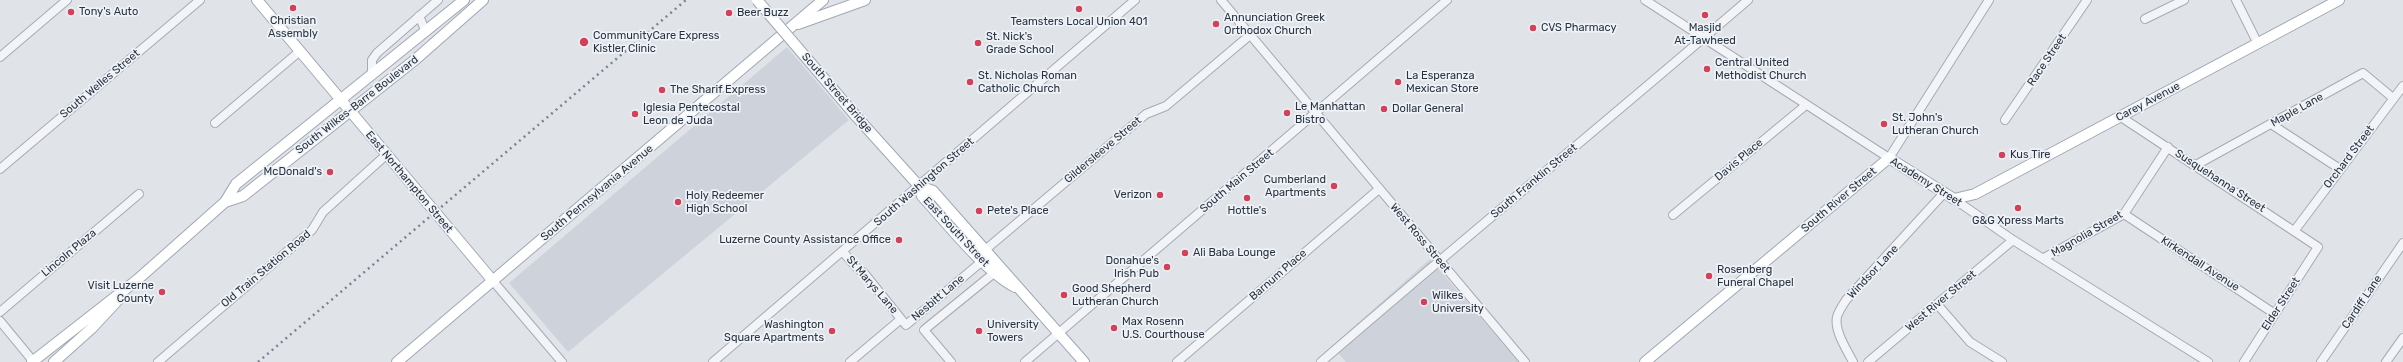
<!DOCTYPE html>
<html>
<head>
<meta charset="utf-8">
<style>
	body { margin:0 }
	canvas { display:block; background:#e0e4e9 }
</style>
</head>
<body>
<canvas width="2403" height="362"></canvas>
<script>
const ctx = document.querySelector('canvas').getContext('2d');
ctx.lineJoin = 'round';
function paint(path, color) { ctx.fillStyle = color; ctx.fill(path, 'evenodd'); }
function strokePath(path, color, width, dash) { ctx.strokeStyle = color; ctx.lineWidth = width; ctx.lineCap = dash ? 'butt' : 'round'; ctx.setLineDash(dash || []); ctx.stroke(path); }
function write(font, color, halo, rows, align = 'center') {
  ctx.font = font + ' Rubik,sans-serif'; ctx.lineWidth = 3.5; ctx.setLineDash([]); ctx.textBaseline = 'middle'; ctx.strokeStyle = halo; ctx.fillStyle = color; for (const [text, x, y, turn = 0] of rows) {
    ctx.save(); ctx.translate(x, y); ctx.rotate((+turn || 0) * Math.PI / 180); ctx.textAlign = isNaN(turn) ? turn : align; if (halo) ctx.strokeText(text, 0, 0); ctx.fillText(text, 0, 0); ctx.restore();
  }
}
paint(new Path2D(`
	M 787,47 L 849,120 L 568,352 L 509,283 Z
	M 1430,259 L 1519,362 L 1346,362 L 1332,346 Z`), '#ced3db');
const minor = new Path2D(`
	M 1221,0 L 1525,362
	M 1645,0 L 1889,158 L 1989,0
	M 2236,0 L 2258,44
	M 419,16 L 426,32
	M 2145,19 L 2184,0
	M 0,57 L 67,0
	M 372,74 L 372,60 L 377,53 L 438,0
	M 2121,117 L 2318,247 L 2244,362
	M 2005,120 L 2087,0
	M 215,123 L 300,51
	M 2271,124 L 2340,169
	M 2196,165 L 2363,73 L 2393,98
	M 0,169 L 200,0
	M 1954,199 L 2013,240 L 2208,362
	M 2124,214 L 2275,314
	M 1673,215 L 1806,105
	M 2295,230 L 2403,86
	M 843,252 L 858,269 L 864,273 L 901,319
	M 978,256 L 1146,114 L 1166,106 L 1250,35
	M 2044,258 L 2124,214 L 2168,147
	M 493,281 L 562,362
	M 1937,304 L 1970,342 L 2002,362
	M 0,312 L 139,194
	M 0,321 L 33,361
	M 158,362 L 312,230 L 323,212 L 386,155
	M 713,362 L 1135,0
	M 850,362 L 901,319 L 906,325 L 986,258
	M 951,362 L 924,330 L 994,273
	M 1025,362 L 1447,0
	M 1177,362 L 1379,189
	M 1321,362 C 1462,240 1606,122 1748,0
	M 1853,362 C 1847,350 1834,331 1837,317 C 1838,312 1843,305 1846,300 L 1944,193
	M 1868,362 L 2013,240
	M 2321,362 L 2403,243
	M 2386,362 L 2403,338`);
const major = new Path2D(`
	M 257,0 L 493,281
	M 798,24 L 865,0
	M 855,115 L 919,186 L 933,191 L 1084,362
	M 919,186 L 922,196 C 946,222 985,272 1015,287
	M 225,202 L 243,196 L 416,59 L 483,0
	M 32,362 L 137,280 L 225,202 L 236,184 L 464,0
	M 54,362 L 92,328 L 118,300
	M 397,362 L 823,0
	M 1645,362 L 1889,158 L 1954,199 L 1975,194 L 2339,0`);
strokePath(minor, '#a5abb3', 10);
strokePath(major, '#9fa8b5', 12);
strokePath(minor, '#f3f4f7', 8);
strokePath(major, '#fff', 10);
strokePath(new Path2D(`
	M 258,362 L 686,0`), '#798393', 2.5, [2, 4]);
const majorBridge = new Path2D(`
	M 757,0 L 855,115`);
strokePath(majorBridge, '#9fa8b5', 12, []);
strokePath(majorBridge, '#fff', 10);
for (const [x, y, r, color] of [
	[293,8,4,"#d3405a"],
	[1079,9,4,"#d3405a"],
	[71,12,4,"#d3405a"],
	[729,13,4,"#d3405a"],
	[1705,15,4,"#d3405a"],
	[1216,24,4,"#d3405a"],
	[1533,28,4,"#d3405a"],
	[584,42,5,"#d3405a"],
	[978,43,4,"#d3405a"],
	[1707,69,4,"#d3405a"],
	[970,82,4,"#d3405a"],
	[1398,82,4,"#d3405a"],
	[662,90,4,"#d3405a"],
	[1384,109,4,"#d3405a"],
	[1287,113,4,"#d3405a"],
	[635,114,4,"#d3405a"],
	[1884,124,4,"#d3405a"],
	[2002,155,4,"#d3405a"],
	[330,172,4,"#d3405a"],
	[1334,186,4,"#d3405a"],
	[1160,195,4,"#d3405a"],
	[1247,198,4,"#d3405a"],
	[678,202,4,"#d3405a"],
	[2018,208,4,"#d3405a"],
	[979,211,4,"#d3405a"],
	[899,240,4,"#d3405a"],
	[1185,253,4,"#d3405a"],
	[1167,267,4,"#d3405a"],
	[1709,276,4,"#d3405a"],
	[162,292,4,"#d3405a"],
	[1064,295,4,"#d3405a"],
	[1424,302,4,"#d3405a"],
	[1114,328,4,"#d3405a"],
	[832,331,4,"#d3405a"],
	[979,331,4,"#d3405a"]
]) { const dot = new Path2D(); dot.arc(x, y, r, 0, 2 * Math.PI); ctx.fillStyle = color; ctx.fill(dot); strokePath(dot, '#eff3f7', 1.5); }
write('11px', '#283241', '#eff3f7', [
	["Tony's Auto",79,12],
	["Beer Buzz",737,13],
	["Annunciation Greek",1224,18],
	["Orthodox Church",1224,31],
	["Christian",293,21,"center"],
	["Assembly",293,34,"center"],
	["Teamsters Local Union 401",1079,22,"center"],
	["CVS Pharmacy",1541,28],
	["Masjid",1705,28,"center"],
	["At-Tawheed",1705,41,"center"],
	["CommunityCare Express",593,36],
	["Kistler Clinic",593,49],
	["St. Nick's",986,37],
	["Grade School",986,50],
	["Central United",1715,63],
	["Methodist Church",1715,76],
	["St. Nicholas Roman",978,76],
	["Catholic Church",978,89],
	["La Esperanza",1406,76],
	["Mexican Store",1406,89],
	["The Sharif Express",670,90],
	["Le Manhattan",1295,107],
	["Bistro",1295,120],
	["Iglesia Pentecostal",643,108],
	["Leon de Juda",643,121],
	["Dollar General",1392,109],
	["St. John's",1892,118],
	["Lutheran Church",1892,131],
	["Kus Tire",2010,155],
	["McDonald's",322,172,"right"],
	["Cumberland",1326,180,"right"],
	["Apartments",1326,193,"right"],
	["Verizon",1152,195,"right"],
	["Holy Redeemer",686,196],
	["High School",686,209],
	["Pete's Place",987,211],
	["Hottle's",1247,211,"center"],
	["G&G Xpress Marts",2018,221,"center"],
	["Luzerne County Assistance Office",891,240,"right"],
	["Ali Baba Lounge",1193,253],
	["Donahue's",1159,261,"right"],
	["Irish Pub",1159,274,"right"],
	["Rosenberg",1717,270],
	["Funeral Chapel",1717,283],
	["Visit Luzerne",154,286,"right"],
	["County",154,299,"right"],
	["Good Shepherd",1072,289],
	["Lutheran Church",1072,302],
	["Wilkes",1432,296],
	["University",1432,309],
	["Max Rosenn",1122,322],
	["U.S. Courthouse",1122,335],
	["Washington",824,325,"right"],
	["Square Apartments",824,338,"right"],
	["University",987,325],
	["Towers",987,338]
], 'left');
write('11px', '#283241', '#eff3f7', [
	["Race Street",2047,60,-56],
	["South Welles Street",100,84,-40],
	["South Street Bridge",837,93,49],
	["Carey Avenue",2148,102,-28],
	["South Wilkes-Barre Boulevard",357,105,-38],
	["Maple Lane",2297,110,-29],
	["Gildersleeve Street",1103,150,-40],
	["Orchard Street",2349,157,-53],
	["Davis Place",1739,160,-40],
	["South Main Street",1237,181,-40],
	["South Franklin Street",1534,181,-40],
	["Susquehanna Street",2220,181,33],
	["East Northampton Street",409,182,50],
	["South Washington Street",924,182,-41],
	["Academy Street",1926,182,32],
	["South Pennsylvania Avenue",597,193,-40],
	["South River Street",1839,200,-40],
	["East South Street",956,232,47],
	["Magnolia Street",2087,234,-30],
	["West Ross Street",1420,238,50],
	["Lincoln Plaza",69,253,-40],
	["Kirkendall Avenue",2200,264,33],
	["Old Train Station Road",266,269,-40],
	["Windsor Lane",1873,272,-47],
	["Barnum Place",1278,275,-41],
	["St Marys Lane",872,285,49],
	["Nesbitt Lane",938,298,-40],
	["West River Street",1941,301,-40],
	["Cardiff Lane",2362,302,-56],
	["Elder Street",2281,304,-57]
]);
</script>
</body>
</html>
